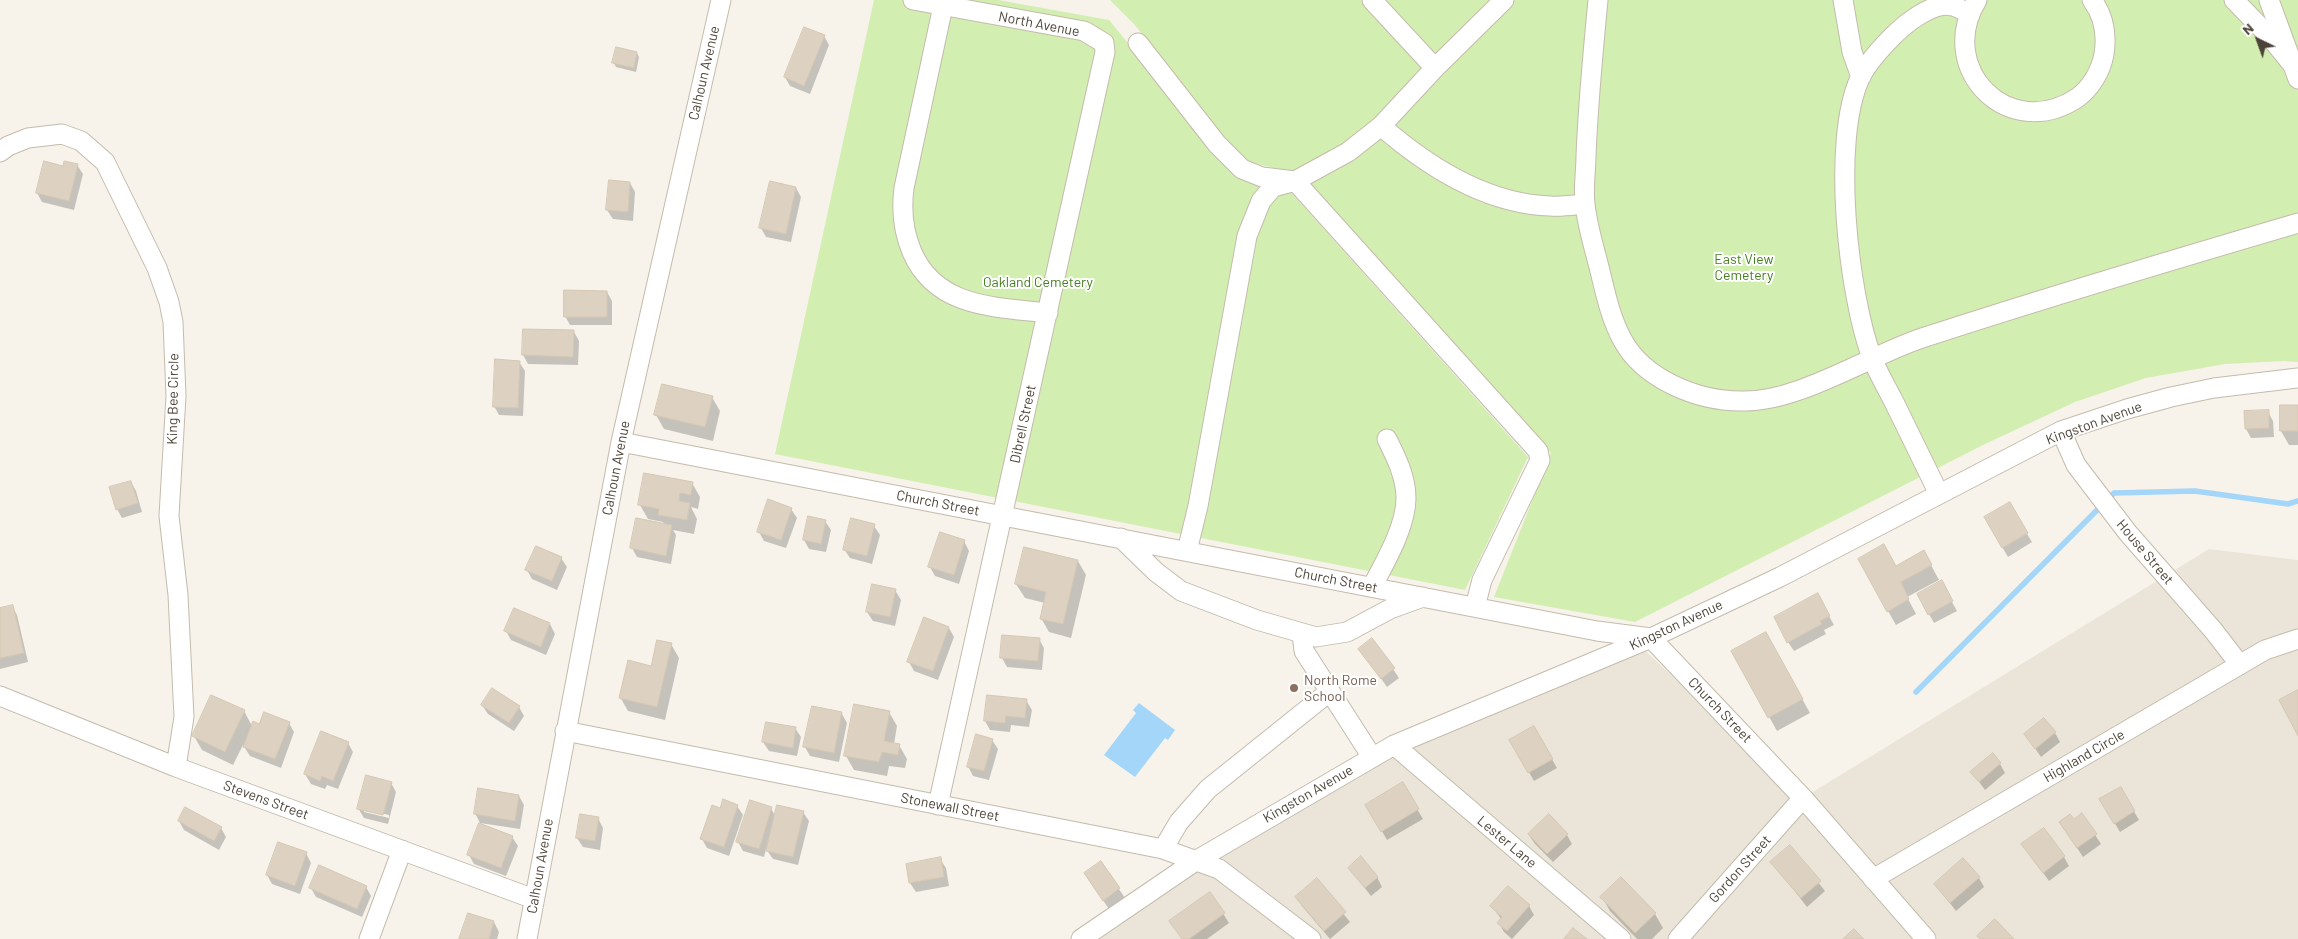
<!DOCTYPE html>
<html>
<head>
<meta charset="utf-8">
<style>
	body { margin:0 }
	#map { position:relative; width:2298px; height:939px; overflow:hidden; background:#f7f3eb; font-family:Barlow,sans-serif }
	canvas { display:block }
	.north { position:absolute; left:2233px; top:15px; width:50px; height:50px; -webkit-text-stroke:4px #fff; paint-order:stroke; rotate:318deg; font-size:14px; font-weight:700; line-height:20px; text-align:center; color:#4c4438 }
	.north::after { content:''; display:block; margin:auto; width:18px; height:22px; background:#4c4438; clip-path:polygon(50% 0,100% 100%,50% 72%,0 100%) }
</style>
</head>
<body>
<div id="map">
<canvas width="2298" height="939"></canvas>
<div class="north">N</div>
</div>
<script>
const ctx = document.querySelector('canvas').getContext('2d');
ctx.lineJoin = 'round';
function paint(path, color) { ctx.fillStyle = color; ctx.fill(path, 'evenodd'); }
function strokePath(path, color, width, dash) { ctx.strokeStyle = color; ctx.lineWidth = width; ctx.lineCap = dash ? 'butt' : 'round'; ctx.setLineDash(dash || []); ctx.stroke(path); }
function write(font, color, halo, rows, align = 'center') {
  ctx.font = font + ' Barlow,sans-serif'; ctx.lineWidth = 4; ctx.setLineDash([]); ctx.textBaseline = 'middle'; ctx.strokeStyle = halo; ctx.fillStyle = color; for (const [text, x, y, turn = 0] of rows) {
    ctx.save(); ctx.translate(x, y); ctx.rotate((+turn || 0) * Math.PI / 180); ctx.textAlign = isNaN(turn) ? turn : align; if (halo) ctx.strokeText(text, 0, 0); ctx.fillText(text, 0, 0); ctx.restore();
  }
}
paint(new Path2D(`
	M 2209,549 L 2298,560 L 2298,939 L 1081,939 L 1372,757 L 1639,645 L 1803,798 Z`), '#ebe5d9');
paint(new Path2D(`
	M 874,0 L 998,0 L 1109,20 L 1232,170 L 1289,190 L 1528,457 L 1465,590 L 775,454 Z
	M 1110,0 L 2298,0 L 2298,362 L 2284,361 L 2225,364 L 2146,378 L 2075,402 L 1983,445 L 1635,622 L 1494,597 L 1551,453 L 1297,171 L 1273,168 L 1243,160 L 1134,24 Z`), '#d3eeb1');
paint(new Path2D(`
	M 1139,703 L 1175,730 L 1168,740 L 1165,738 L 1135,777 L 1104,755 L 1136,713 L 1133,710 Z`), '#a3d6f8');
paint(new Path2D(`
	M 824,36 L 829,45 L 810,94 L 790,86 L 785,77 Z
	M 637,53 L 639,57 L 636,72 L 616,67 L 614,63 Z
	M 77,165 L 83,174 L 74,210 L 42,202 L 37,193 L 64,168 Z
	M 630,183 L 635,192 L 633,221 L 613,219 L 607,210 Z
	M 796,188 L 801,197 L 791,242 L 766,237 L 761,228 Z
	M 607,292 L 612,301 L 612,325 L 570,325 L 565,316 Z
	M 574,332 L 579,341 L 578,365 L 528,364 L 523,355 Z
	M 519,362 L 525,371 L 523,416 L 499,415 L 494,406 Z
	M 712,397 L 720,411 L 713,441 L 664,429 L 656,415 Z
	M 2298,406 L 2298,445 L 2289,445 L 2281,431 L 2281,407 Z
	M 2268,412 L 2273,421 L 2274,437 L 2251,438 L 2246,429 Z
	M 131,482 L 136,491 L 142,512 L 122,518 L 117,509 Z
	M 692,483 L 700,497 L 698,509 L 691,507 L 697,519 L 694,534 L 673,530 L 676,535 L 671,564 L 637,557 L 632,548 L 665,525 L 663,522 L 648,519 L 640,505 Z
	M 2009,504 L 2032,542 L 2008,557 L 1985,518 Z
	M 791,509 L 797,518 L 786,548 L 764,541 L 759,532 Z
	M 825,521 L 831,530 L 826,552 L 809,549 L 804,540 Z
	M 874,526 L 880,535 L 872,564 L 850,558 L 844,549 Z
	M 964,541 L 969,551 L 959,584 L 935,576 L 930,567 Z
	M 1025,549 L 1078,561 L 1086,575 L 1071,638 L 1049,632 L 1041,618 L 1045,603 L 1025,598 L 1016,584 Z
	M 1924,552 L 1939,580 L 1907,597 L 1916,614 L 1896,625 L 1888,611 L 1896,567 Z
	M 561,558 L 567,567 L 557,590 L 532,579 L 527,570 Z
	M 1941,582 L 1957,611 L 1934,623 L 1918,594 Z
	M 895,590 L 901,600 L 895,626 L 873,621 L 867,612 Z
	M 1817,595 L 1834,625 L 1824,630 L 1826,634 L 1794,651 L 1788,642 Z
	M 12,606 L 17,615 L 28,662 L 0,669 L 0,609 Z
	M 515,610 L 550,624 L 555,634 L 546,655 L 511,640 L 506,631 Z
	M 949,628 L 954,637 L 938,680 L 914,671 L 909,662 Z
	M 1039,639 L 1044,648 L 1042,670 L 1007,667 L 1002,658 Z
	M 671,644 L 679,658 L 665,720 L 628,711 L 620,697 L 652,667 Z
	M 1773,647 L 1810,713 L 1777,731 L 1733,652 Z
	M 1360,649 L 1393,669 L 1399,678 L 1387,687 Z
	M 1026,700 L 1032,710 L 1029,727 L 1011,725 L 1010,732 L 990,730 L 985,721 Z
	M 482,705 L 519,707 L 524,716 L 514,731 L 488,714 Z
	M 244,711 L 252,726 L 289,723 L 294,732 L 281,768 L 250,756 L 243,745 L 233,765 L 202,750 L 194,736 Z
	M 889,712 L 897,726 L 894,744 L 899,745 L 907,759 L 905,768 L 889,766 L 887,776 L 854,770 L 846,756 Z
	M 842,714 L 847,723 L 839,762 L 810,756 L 805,747 Z
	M 795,728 L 801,737 L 797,756 L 769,751 L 763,742 Z
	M 1534,728 L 1557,768 L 1534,781 L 1511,741 Z
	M 2055,733 L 2060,742 L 2041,757 L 2025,734 Z
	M 992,740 L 998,749 L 989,780 L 973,776 L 968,766 Z
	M 348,743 L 353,752 L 338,789 L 327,785 L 325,789 L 311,784 L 305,774 Z
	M 2000,764 L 2005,773 L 1985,790 L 1972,772 Z
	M 391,783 L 396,792 L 388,824 L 364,818 L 358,808 ZM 364,809 L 389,815 L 389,818 L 364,812 Z
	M 1402,784 L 1423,819 L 1387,840 L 1367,805 Z
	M 2120,788 L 2139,820 L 2120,832 L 2101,800 Z
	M 519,796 L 524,805 L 520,829 L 480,823 L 475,813 Z
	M 737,806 L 743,815 L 729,856 L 707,848 L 702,839 L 721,809 Z
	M 771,808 L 775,816 L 803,812 L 809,821 L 798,865 L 773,859 L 766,849 L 764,857 L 743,851 L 738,842 Z
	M 2082,815 L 2101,844 L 2083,857 L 2060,822 L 2074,821 Z
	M 598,818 L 603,828 L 600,850 L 583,847 L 577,838 Z
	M 179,821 L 221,828 L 226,837 L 219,850 L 184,830 Z
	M 1529,835 L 1567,835 L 1572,844 L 1553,862 L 1535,844 Z
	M 512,837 L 518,846 L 506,876 L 474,864 L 469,855 Z
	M 2023,845 L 2064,857 L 2069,866 L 2049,881 Z
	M 1790,847 L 1825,891 L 1807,907 L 1772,862 Z
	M 306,853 L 311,863 L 300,894 L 272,884 L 267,875 Z
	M 940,859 L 946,868 L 949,886 L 916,892 L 910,883 Z
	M 1101,863 L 1125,898 L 1109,909 L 1085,874 Z
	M 1349,868 L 1377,877 L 1382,887 L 1371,896 Z
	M 1979,878 L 1984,887 L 1956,911 L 1935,884 Z
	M 1621,879 L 1655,914 L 1663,928 L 1652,939 L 1637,939 L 1610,911 L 1602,897 Z
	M 1316,880 L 1350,922 L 1330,939 L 1302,906 L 1296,897 Z
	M 366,887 L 371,896 L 362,917 L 316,897 L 311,888 Z
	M 1210,893 L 1229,923 L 1207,939 L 1182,939 Z
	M 1492,906 L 1529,906 L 1534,915 L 1512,939 L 1504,932 L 1499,923 L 1502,920 Z
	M 469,914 L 494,922 L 499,932 L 497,939 L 460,939 Z`), '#0003');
strokePath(new Path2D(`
	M 1916,692 L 2114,493 L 2195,491 L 2288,504 L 2298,501`), '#a3d6f8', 5.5);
const building = new Path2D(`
	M 804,27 L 825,35 L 804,86 L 784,77 Z
	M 616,47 L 637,52 L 634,68 L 612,63 Z
	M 44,161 L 63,166 L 64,161 L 78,164 L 69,201 L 36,193 Z
	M 609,180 L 630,182 L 628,212 L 606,210 Z
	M 770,181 L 796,187 L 786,234 L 759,228 Z
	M 564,290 L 607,291 L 607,317 L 564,317 Z
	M 523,329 L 574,330 L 573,357 L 522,355 Z
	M 495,359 L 520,361 L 518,408 L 493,407 Z
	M 662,384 L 713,396 L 705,427 L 654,415 Z
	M 2280,405 L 2298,405 L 2298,431 L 2280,431 Z
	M 2269,410 L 2269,428 L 2245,429 L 2244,411 Z
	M 644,473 L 693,482 L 691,495 L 680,493 L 679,501 L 690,503 L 687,520 L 658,515 L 659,509 L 638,505 Z
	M 131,481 L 138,503 L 116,510 L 109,487 Z
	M 768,499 L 792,508 L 781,540 L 757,532 Z
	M 2010,502 L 2028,533 L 2002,548 L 1984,517 Z
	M 808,516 L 826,520 L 821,544 L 803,540 Z
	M 636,518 L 672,525 L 666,556 L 630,548 Z
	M 851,518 L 875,524 L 867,556 L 843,550 Z
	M 940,532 L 965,540 L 954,575 L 928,567 Z
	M 1884,544 L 1896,566 L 1924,550 L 1932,565 L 1901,582 L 1909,599 L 1887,612 L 1858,559 Z
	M 536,546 L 562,557 L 552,581 L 525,570 Z
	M 1024,547 L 1078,560 L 1063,624 L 1040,619 L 1046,592 L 1015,584 Z
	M 1942,580 L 1953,601 L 1928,615 L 1917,594 Z
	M 872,584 L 896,589 L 890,617 L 866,612 Z
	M 1818,593 L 1830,616 L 1820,621 L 1822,624 L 1787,643 L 1774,617 Z
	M 13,605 L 24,653 L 0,658 L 0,608 Z
	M 514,608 L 550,623 L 541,647 L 504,631 Z
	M 924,617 L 949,627 L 933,671 L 907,662 Z
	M 1766,632 L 1803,699 L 1768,718 L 1731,651 Z
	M 1002,635 L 1040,638 L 1038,661 L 1000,658 Z
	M 1372,638 L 1395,668 L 1381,679 L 1358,649 Z
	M 657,640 L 672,643 L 657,707 L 619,698 L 628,660 L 651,666 Z
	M 492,688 L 520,706 L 509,723 L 481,705 Z
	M 2298,690 L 2298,736 L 2279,700 Z
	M 211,695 L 245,710 L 225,752 L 192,736 Z
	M 987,695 L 1027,699 L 1025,718 L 1006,716 L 1005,723 L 984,721 Z
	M 854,704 L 890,711 L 884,741 L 900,744 L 898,755 L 882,752 L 879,762 L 844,756 Z
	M 812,706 L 842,712 L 834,753 L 803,747 Z
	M 264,712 L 290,722 L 275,759 L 243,747 L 253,721 L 259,724 Z
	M 2044,718 L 2056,732 L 2035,749 L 2024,734 Z
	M 766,722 L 796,727 L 793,748 L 762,742 Z
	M 1534,726 L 1553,759 L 1528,773 L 1509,740 Z
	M 321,731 L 349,742 L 333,781 L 322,776 L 320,781 L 304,774 Z
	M 976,734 L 993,739 L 984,771 L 967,767 Z
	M 1993,753 L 2001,763 L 1979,782 L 1970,772 Z
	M 366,775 L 392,782 L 383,815 L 357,809 Z
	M 1403,782 L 1419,809 L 1381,832 L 1365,805 Z
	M 2121,787 L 2135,811 L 2114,824 L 2099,799 Z
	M 478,788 L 519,795 L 515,821 L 474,814 Z
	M 723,799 L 738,805 L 724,847 L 700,839 L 712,805 L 720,808 Z
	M 750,800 L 772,807 L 759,849 L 736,842 Z
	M 777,805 L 804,811 L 793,857 L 766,851 Z
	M 185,807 L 222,827 L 214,841 L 178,821 Z
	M 2082,813 L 2097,834 L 2077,848 L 2059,822 L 2070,814 L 2074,819 Z
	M 580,814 L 599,817 L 595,841 L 576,838 Z
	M 1549,814 L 1568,834 L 1547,854 L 1528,834 Z
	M 479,823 L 513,836 L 501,868 L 467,855 Z
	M 2044,828 L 2065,856 L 2043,873 L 2021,844 Z
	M 278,842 L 307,852 L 295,886 L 266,875 Z
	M 1790,845 L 1821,881 L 1801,898 L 1770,862 Z
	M 1361,856 L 1378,877 L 1365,888 L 1348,868 Z
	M 941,857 L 944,877 L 909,883 L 906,864 Z
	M 1963,858 L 1980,877 L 1950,903 L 1934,884 Z
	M 1101,861 L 1120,888 L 1103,901 L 1084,873 Z
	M 319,865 L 367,886 L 357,909 L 309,888 Z
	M 1621,877 L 1656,913 L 1635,933 L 1600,897 Z
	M 1317,878 L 1346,912 L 1324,931 L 1295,897 Z
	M 1508,886 L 1530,905 L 1507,931 L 1497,923 L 1502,917 L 1490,906 Z
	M 1210,892 L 1225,913 L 1189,939 L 1182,939 L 1169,921 Z
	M 468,913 L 494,921 L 489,939 L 459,939 Z
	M 1995,919 L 2014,939 L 1980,939 L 1977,936 Z
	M 1573,928 L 1587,939 L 1564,939 Z
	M 1854,929 L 1864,939 L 1843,939 Z`);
paint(building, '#ddd2c2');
strokePath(building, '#d5c7b1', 1);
const minor = new Path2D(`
	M 913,0 L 1084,31 L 1104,43 L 1105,52 L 938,805
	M 1372,0 L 1435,68
	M 1598,0 C 1593,52 1588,103 1586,156 C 1586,171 1583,188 1585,204 C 1587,225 1594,247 1599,267 C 1605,291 1610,317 1622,339 C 1643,379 1697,401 1741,401 C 1797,403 1868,356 1922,338 C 2047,297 2172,260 2298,223
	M 1843,0 L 1852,52 L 1861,77
	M 1977,0 C 1935,69 2009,143 2077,98 C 2091,88 2101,71 2104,54 C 2107,35 2104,16 2092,0
	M 2234,0 L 2270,37 L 2292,64
	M 2269,0 L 2298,79
	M 943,6 L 904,188 C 901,211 903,231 912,252 C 936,308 995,307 1048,313
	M 1138,43 L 1217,144 L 1242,169 L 1262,177 L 1295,181 L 1538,451 L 1540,460 L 1482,580 L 1475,607
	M 1381,126 C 1427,166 1487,204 1550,206 C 1562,207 1574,205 1585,204
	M 0,152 L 8,146 L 28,138 L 62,134 L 81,141 L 105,162 L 157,268 L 169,302 L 173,322 L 176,396 L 169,516 L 178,595 L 184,717 L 176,767
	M 2061,431 L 2076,465 L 2128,533 L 2213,630 L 2240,665
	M 621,442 L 1597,631 L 1651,638 L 1803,798 L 1926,939
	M 1939,494 C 1924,463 1909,433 1894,402 C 1887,388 1878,373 1872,358 C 1848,293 1831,141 1860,78 C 1867,63 1882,47 1893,36 C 1905,24 1933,1 1952,6 C 1958,7 1963,11 1969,13
	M 1121,538 L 1156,572 L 1181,591 L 1257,620 L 1316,637 L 1347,632 L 1390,609 L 1423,597
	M 1187,551 L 1198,506 L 1247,236 L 1261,201 L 1273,187 L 1295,181 L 1348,152 L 1381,126 L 1435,68 L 1504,0
	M 1372,587 C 1385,562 1406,527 1406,498 C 1406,477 1396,457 1387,439
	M 1302,634 L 1304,651 L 1372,757
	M 0,696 L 176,767 L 534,899
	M 565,731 L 1163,849 L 1219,869 L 1311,939
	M 1394,745 L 1621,939
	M 1163,849 L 1179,822 L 1208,789 L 1329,692
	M 1873,879 L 2265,650 L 2298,639
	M 369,939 L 402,850
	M 527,939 L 621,442 L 721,0
	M 1081,939 L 1197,860 L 1394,745 L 1651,638 L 1780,577 L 2061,431 L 2127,409 L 2171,397 L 2214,388 L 2298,378
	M 1678,939 L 1803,798`);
strokePath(minor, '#c4bbac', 21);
strokePath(minor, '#fff', 19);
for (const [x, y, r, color] of [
	[1294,688,5,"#8d6e63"]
]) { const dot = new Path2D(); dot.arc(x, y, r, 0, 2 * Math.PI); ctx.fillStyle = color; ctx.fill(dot); strokePath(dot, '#fff', 2); }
write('14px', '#4c4438', '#fff', [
	["North Avenue",1039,24,11],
	["Calhoun Avenue",704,73,-77],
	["King Bee Circle",173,399,-89],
	["Kingston Avenue",2094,423,-20],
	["Dibrell Street",1023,424,-78],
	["Calhoun Avenue",616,468,-79],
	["Church Street",938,503,11],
	["House Street",2145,552,50],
	["Church Street",1336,580,11],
	["Kingston Avenue",1676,625,-25],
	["Church Street",1720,710,46],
	["Highland Circle",2084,756,-30],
	["Kingston Avenue",1308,794,-30],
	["Stevens Street",266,800,20],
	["Stonewall Street",950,807,11],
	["Lester Lane",1507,842,40],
	["Calhoun Avenue",540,866,-80],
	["Gordon Street",1740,869,-48]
]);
write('14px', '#477f22', '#fff', [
	["East View",1744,259],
	["Cemetery",1744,275],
	["Oakland Cemetery",1038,282]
]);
write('14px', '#785e54', '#fff', [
	["North Rome",1304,680],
	["School",1304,696]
], 'left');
</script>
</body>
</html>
